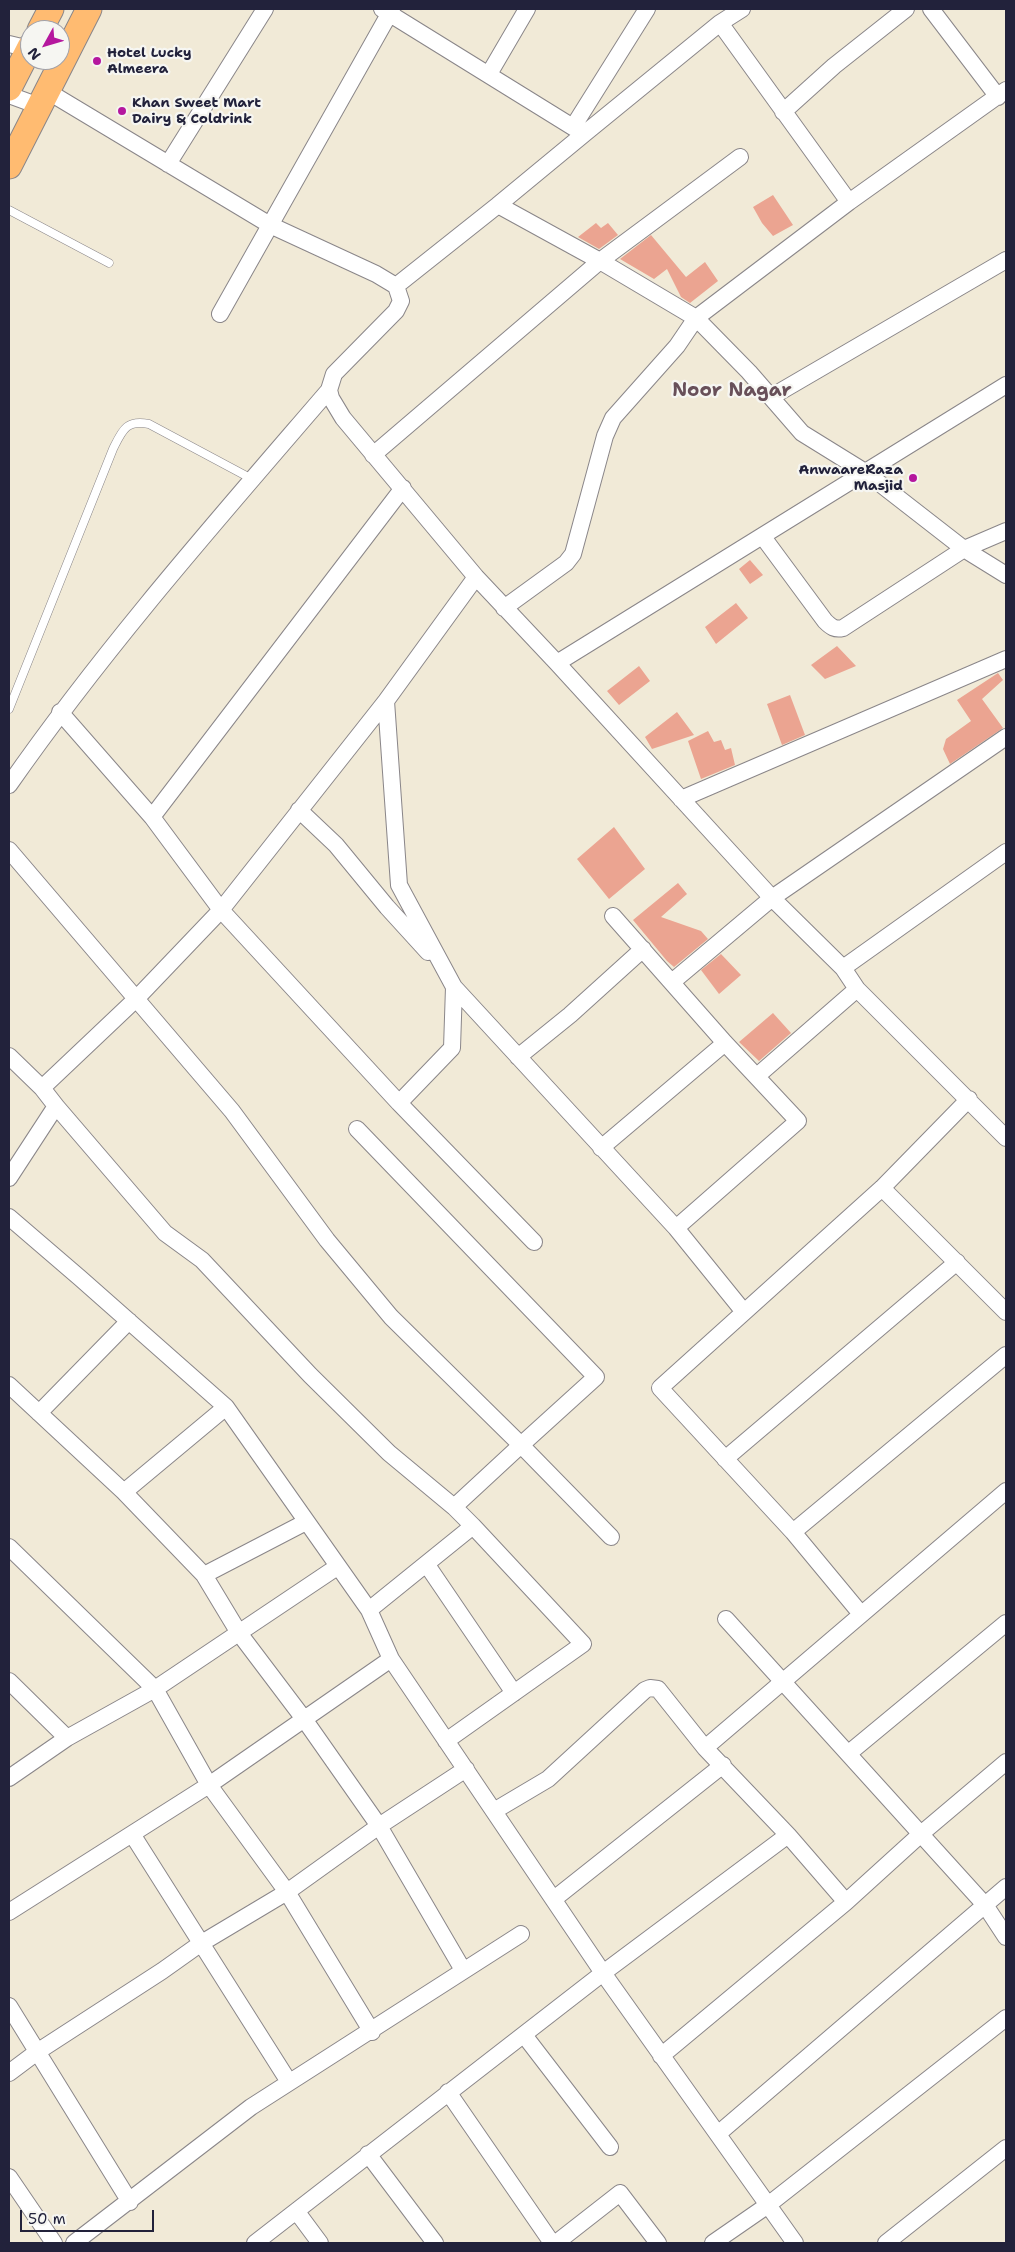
<!DOCTYPE html>
<html>
<head>
<meta charset="utf-8">
<style>
	body { margin:0 }
	#map { position:relative; width:1015px; height:2252px; overflow:hidden; background:#f1ead7; font-family:"Shantell Sans",sans-serif }
	canvas { display:block }
	.frame { position:absolute; inset:0; border:10px solid #22223b; pointer-events:none }
	.north { position:absolute; left:20px; top:20px; width:50px; height:50px; box-sizing:border-box; background:#f6f6f2; border:1px solid #a1a1a9; border-radius:50%; rotate:231deg; font-size:14px; font-weight:700; line-height:20px; text-align:center; color:#22223b }
	.north::after { content:''; display:block; margin:auto; width:18px; height:22px; background:#b5179e; clip-path:polygon(50% 0,100% 100%,50% 72%,0 100%) }
	.scale { position:absolute; left:20px; top:2210px; width:134px; height:22px; box-sizing:border-box; border:2px solid #22223b; border-top:0; padding-left:6px; font-size:15px; line-height:18px; white-space:nowrap; color:#22223b; -webkit-text-stroke:4px #f6f6f2; paint-order:stroke }
</style>
</head>
<body>
<div id="map">
<canvas width="1015" height="2252"></canvas>
<div class="frame"></div>
<div class="north">N</div>
<div class="scale">50 m</div>
</div>
<script>
const ctx = document.querySelector('canvas').getContext('2d');
ctx.lineJoin = 'round';
function paint(path, color) { ctx.fillStyle = color; ctx.fill(path, 'evenodd'); }
function strokePath(path, color, width, dash) { ctx.strokeStyle = color; ctx.lineWidth = width; ctx.lineCap = dash ? 'butt' : 'round'; ctx.setLineDash(dash || []); ctx.stroke(path); }
function write(font, color, halo, rows, align = 'center') {
  ctx.font = font + ' "Shantell Sans",sans-serif'; ctx.lineWidth = 4.5; ctx.setLineDash([]); ctx.textBaseline = 'middle'; ctx.strokeStyle = halo; ctx.fillStyle = color; for (const [text, x, y, turn = 0] of rows) {
    ctx.save(); ctx.translate(x, y); ctx.rotate((+turn || 0) * Math.PI / 180); ctx.textAlign = isNaN(turn) ? turn : align; if (halo) ctx.strokeText(text, 0, 0); ctx.fillText(text, 0, 0); ctx.restore();
  }
}
paint(new Path2D(`
	M 773,195 L 793,225 L 773,236 L 762,223 L 753,207 Z
	M 596,223 L 601,228 L 608,223 L 618,235 L 599,249 L 578,237 Z
	M 651,235 L 686,277 L 705,262 L 718,281 L 690,303 L 681,297 L 667,269 L 654,279 L 620,259 Z
	M 750,560 L 763,575 L 750,584 L 739,569 Z
	M 736,603 L 748,618 L 716,644 L 705,627 Z
	M 837,646 L 856,666 L 825,679 L 811,665 Z
	M 639,666 L 650,681 L 619,705 L 607,691 Z
	M 998,673 L 1003,680 L 982,699 L 1003,728 L 950,764 L 943,749 L 946,739 L 971,721 L 957,700 Z
	M 790,695 L 805,735 L 782,745 L 767,704 Z
	M 677,712 L 694,735 L 652,749 L 645,737 Z
	M 708,731 L 714,742 L 721,740 L 725,750 L 731,748 L 735,765 L 701,779 L 688,741 Z
	M 614,827 L 645,869 L 609,899 L 577,859 Z
	M 678,883 L 687,894 L 661,917 L 701,931 L 708,939 L 674,967 L 667,961 L 633,920 Z
	M 721,954 L 741,975 L 719,994 L 701,970 Z
	M 773,1013 L 791,1033 L 759,1061 L 739,1042 Z`), '#eba491');
const service = new Path2D(`
	M 9,210 L 109,263
	M 9,709 L 113,449 C 122,431 126,419 149,424 L 252,479`);
const minor = new Path2D(`
	M 382,9 L 584,134 L 498,205 L 600,261 L 696,318 L 749,372 L 802,433 L 865,472 L 964,549 L 1006,575
	M 931,9 L 998,97
	M 720,23 L 849,202
	M 9,44 L 30,49
	M 489,74 L 527,9
	M 47,91 L 270,225 L 376,274 L 396,286 L 401,301 L 396,311 L 334,374 L 329,390 L 331,398 L 343,418 L 476,577 L 557,663 L 772,898 L 843,968 L 857,989 L 1006,1138
	M 9,95 L 39,106
	M 783,112 L 834,66 L 906,9
	M 573,127 L 647,9
	M 584,134 L 720,23 L 742,9
	M 168,164 L 265,9
	M 396,286 L 498,205
	M 220,314 L 392,9
	M 771,397 L 1006,260
	M 373,455 L 600,261 L 740,157
	M 403,488 L 152,817 L 221,910 L 399,1103 L 534,1242
	M 763,537 L 825,621 C 831,627 835,630 843,628 L 964,549 L 1006,531
	M 504,608 L 566,563 L 573,554 L 605,436 L 613,418 L 677,346 L 696,318 L 849,202 L 1006,90
	M 557,663 L 1006,385
	M 386,701 L 399,885 L 454,987 L 452,1048 L 399,1103
	M 60,712 L 152,817
	M 9,785 C 106,646 219,518 329,390
	M 681,799 L 1006,659
	M 299,810 L 336,845 L 387,907 L 428,952
	M 9,850 L 232,1111 L 327,1240 L 391,1317 L 521,1445 L 454,1507 L 473,1526 L 369,1610
	M 613,916 L 725,1043 L 798,1121 L 676,1228
	M 843,968 L 1006,852
	M 672,982 L 772,898 L 1006,737
	M 454,987 L 676,1228 L 744,1312
	M 9,1056 L 42,1088 L 56,1106 L 9,1178
	M 518,1057 L 570,1015 L 643,949
	M 757,1076 L 857,989
	M 42,1088 L 136,999 L 221,910 L 386,701 L 476,577
	M 56,1106 L 165,1233 L 202,1260 L 310,1375 L 389,1453 L 454,1507
	M 357,1129 L 596,1377 L 521,1445 L 611,1537
	M 601,1148 L 725,1043
	M 882,1188 L 1006,1312
	M 9,1217 L 80,1278 L 226,1407 L 369,1610 L 391,1659 L 603,1973 L 795,2243
	M 9,1385 L 124,1492 L 204,1575 L 239,1633 L 304,1719 L 379,1826 L 463,1970
	M 39,1413 L 129,1321
	M 725,1459 L 957,1262
	M 124,1492 L 226,1407
	M 793,1532 L 1006,1355
	M 9,1547 L 155,1689 L 209,1785 L 287,1892 L 372,2032
	M 427,1565 L 514,1693
	M 204,1575 L 306,1522
	M 861,1614 L 793,1532 L 660,1388 L 882,1188 L 969,1099
	M 726,1619 L 985,1905 L 1006,1937
	M 9,1681 L 67,1738
	M 446,1741 L 583,1644 L 473,1526
	M 705,1748 L 1006,1491
	M 849,1753 L 1006,1623
	M 9,1778 L 67,1738 L 155,1689 L 337,1567
	M 494,1811 L 548,1779 L 645,1690 L 650,1688 L 658,1689 L 705,1748 L 788,1835 L 846,1902
	M 132,1834 L 289,2082
	M 554,1899 L 723,1765
	M 9,1912 L 209,1785 L 391,1659
	M 9,2006 L 130,2202
	M 524,2035 L 610,2147
	M 661,2056 L 846,1902 L 922,1833 L 1006,1762
	M 9,2073 L 37,2052 L 162,1971 L 200,1944 L 287,1892 L 379,1826 L 466,1769
	M 448,2092 L 552,2243
	M 719,2133 L 1006,1887
	M 368,2154 L 435,2243
	M 9,2177 L 54,2243
	M 297,2212 L 320,2243
	M 74,2243 L 251,2107 L 521,1934
	M 255,2243 L 603,1973 L 788,1835
	M 556,2243 L 620,2193 L 658,2243
	M 713,2243 L 768,2205 L 1006,2018
	M 886,2243 L 1006,2148`);
const primary = new Path2D(`
	M 40,30 L 51,9
	M 9,88 L 30,47
	M 9,166 L 89,9`);
strokePath(service, '#8a8689', 9);
strokePath(minor, '#8a8689', 18);
strokePath(primary, '#8a8689', 27);
strokePath(service, '#fff', 8);
strokePath(minor, '#fff', 16);
strokePath(primary, '#ffbb71', 25);
for (const [x, y, r, color] of [
	[97,61,5,"#b5179e"],
	[122,111,5,"#b5179e"],
	[913,478,5,"#b5179e"]
]) { const dot = new Path2D(); dot.arc(x, y, r, 0, 2 * Math.PI); ctx.fillStyle = color; ctx.fill(dot); strokePath(dot, '#f6f6f2', 2); }
write('bold 14px', '#22223b', '#f6f6f2', [
	["Hotel Lucky",107,53],
	["Almeera",107,69],
	["Khan Sweet Mart",132,103],
	["Dairy & Coldrink",132,119],
	["AnwaareRaza",903,470,"right"],
	["Masjid",903,486,"right"]
], 'left');
write('bold 19px', '#685059', '#f6f6f2', [
	["Noor Nagar",732,391]
]);
</script>
</body>
</html>
